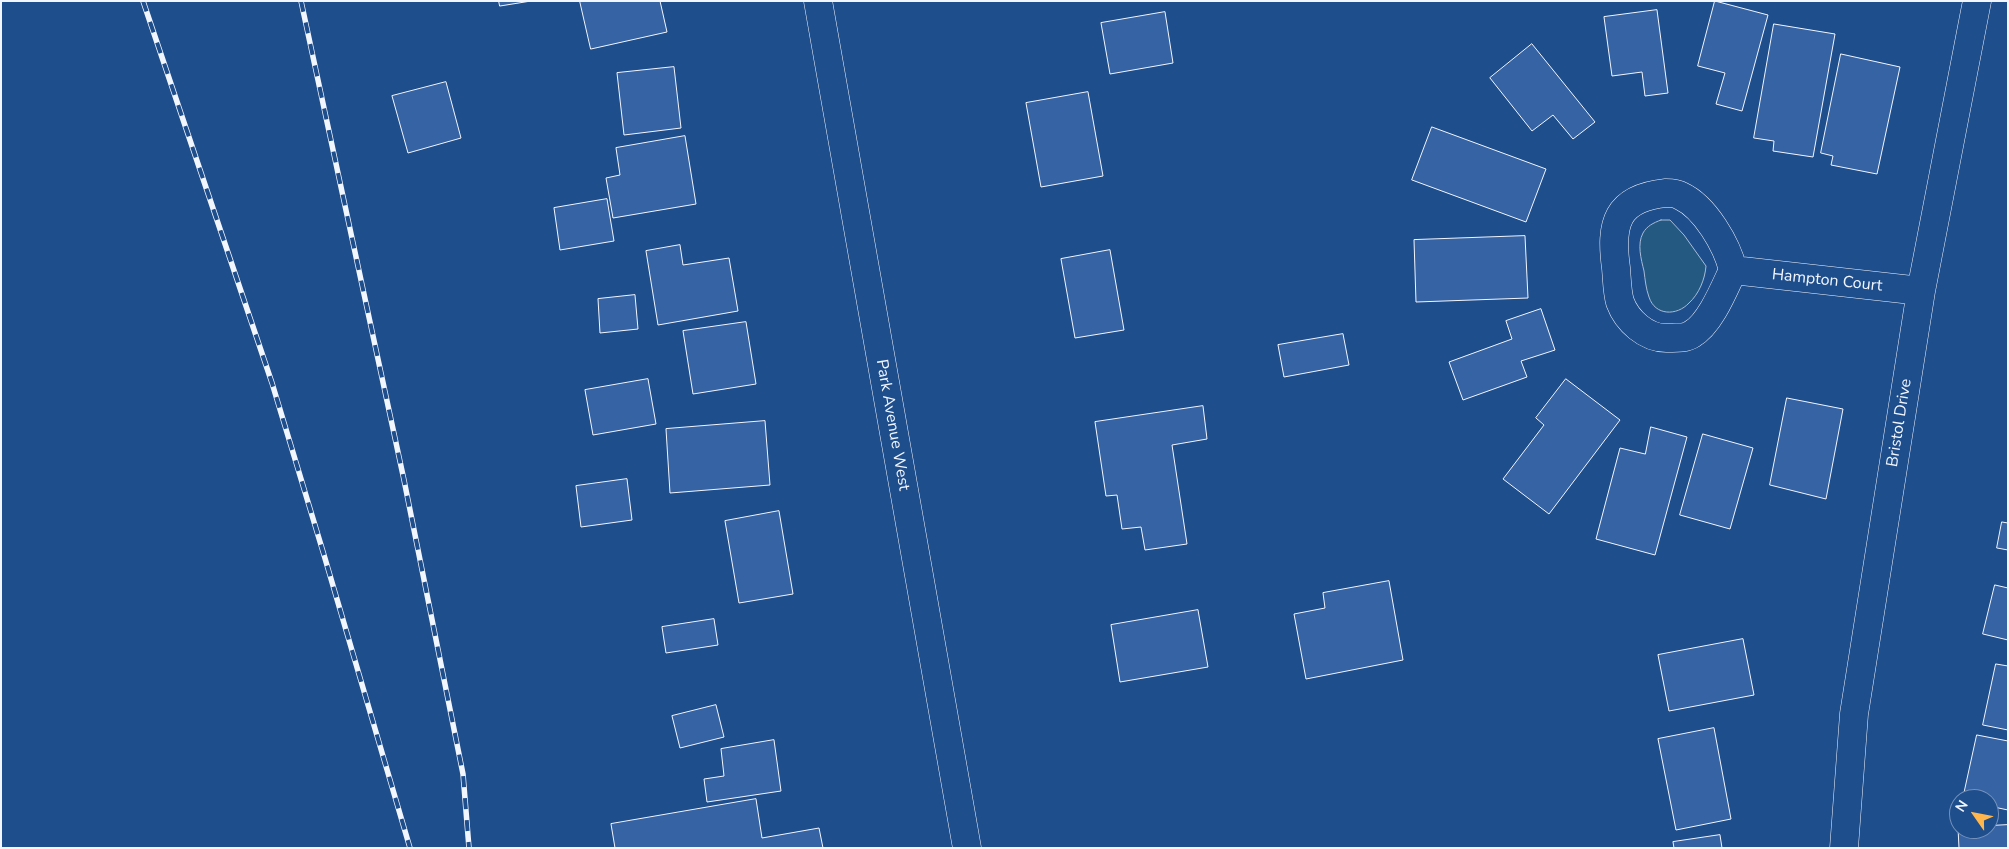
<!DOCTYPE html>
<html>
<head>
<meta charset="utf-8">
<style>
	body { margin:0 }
	#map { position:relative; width:2009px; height:849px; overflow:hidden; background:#1f4e8c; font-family:"Nunito Sans",sans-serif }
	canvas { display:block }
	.frame { position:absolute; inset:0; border:2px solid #f2f6ff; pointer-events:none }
	.north { position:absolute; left:1949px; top:789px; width:50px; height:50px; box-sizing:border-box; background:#1f4e8c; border:1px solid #7391ba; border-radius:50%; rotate:303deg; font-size:14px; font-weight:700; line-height:20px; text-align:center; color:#f2f6ff }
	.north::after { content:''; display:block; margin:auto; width:18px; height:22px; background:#ffb74d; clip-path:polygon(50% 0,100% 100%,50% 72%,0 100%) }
</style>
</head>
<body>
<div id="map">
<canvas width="2009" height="849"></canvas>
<div class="frame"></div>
<div class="north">N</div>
</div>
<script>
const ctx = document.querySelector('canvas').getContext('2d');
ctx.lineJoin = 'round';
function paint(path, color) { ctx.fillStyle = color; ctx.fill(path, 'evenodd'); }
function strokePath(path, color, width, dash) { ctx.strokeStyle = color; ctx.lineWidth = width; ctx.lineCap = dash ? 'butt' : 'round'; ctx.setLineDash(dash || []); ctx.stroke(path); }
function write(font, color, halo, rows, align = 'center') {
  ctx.font = font + ' "Nunito Sans",sans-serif'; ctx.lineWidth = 4; ctx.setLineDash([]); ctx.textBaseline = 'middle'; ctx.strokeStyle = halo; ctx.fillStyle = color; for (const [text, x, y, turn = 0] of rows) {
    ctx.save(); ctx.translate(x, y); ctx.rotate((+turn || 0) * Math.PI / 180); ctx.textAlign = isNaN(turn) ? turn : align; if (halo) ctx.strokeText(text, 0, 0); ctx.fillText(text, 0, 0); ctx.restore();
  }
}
const green = new Path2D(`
	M 1661,220 L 1670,220 L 1684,235 L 1706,266 C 1705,279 1699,294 1689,303 C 1677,316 1655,316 1649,297 C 1646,289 1645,279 1644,271 C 1641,259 1637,244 1643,233 C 1647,226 1653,223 1661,220 Z`);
paint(green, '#245a82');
strokePath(green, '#a8bbd7', 1);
const building = new Path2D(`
	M 499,1 L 531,1 L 500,6 Z
	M 580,1 L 660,1 L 667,32 L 591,49 Z
	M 1715,1 L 1768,15 L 1742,111 L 1716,104 L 1725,73 L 1698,66 Z
	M 1657,10 L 1668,93 L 1645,96 L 1642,72 L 1612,76 L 1604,17 Z
	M 1165,12 L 1173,63 L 1110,74 L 1101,23 Z
	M 1774,24 L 1835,34 L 1813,157 L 1773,151 L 1774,141 L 1754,138 Z
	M 1532,44 L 1595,122 L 1573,139 L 1553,115 L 1532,131 L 1490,78 Z
	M 1841,54 L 1900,67 L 1877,174 L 1831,165 L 1833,156 L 1821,153 Z
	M 674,67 L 681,128 L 624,135 L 617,73 Z
	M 446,82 L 461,138 L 408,153 L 392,96 Z
	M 1088,92 L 1103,176 L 1041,187 L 1026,103 Z
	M 1432,127 L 1546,169 L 1526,222 L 1412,180 Z
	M 685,136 L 696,204 L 613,218 L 606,178 L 620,175 L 616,148 Z
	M 607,199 L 614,241 L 560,250 L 554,208 Z
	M 1525,236 L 1528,298 L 1416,302 L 1414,240 Z
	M 680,245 L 683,265 L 729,258 L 738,311 L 658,325 L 646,251 Z
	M 1110,250 L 1124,330 L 1075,338 L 1061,259 Z
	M 635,295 L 638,329 L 600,333 L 598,299 Z
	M 1541,309 L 1555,350 L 1521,361 L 1527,377 L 1463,400 L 1449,362 L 1512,339 L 1506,321 Z
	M 746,322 L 756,384 L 693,394 L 683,331 Z
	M 1343,334 L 1349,365 L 1284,377 L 1278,345 Z
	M 648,379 L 656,424 L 593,435 L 585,390 Z
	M 1566,379 L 1620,420 L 1549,514 L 1503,479 L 1544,425 L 1536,418 Z
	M 1787,398 L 1843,409 L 1826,499 L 1770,485 Z
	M 1203,406 L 1207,439 L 1172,445 L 1187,544 L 1145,550 L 1141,527 L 1122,529 L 1117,495 L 1106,496 L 1095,422 Z
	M 765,421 L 770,485 L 670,493 L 666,429 Z
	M 1651,427 L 1687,437 L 1655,555 L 1596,539 L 1620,448 L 1645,454 Z
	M 1703,434 L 1753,448 L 1730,529 L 1680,515 Z
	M 627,479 L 632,520 L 581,527 L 576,486 Z
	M 779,511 L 793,594 L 739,603 L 725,521 Z
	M 2002,522 L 2008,523 L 2008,550 L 1997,548 Z
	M 1389,581 L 1403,660 L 1306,679 L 1294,614 L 1325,608 L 1323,593 Z
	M 1995,585 L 2008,588 L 2008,640 L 1983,634 Z
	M 1198,610 L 1208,667 L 1120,682 L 1111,625 Z
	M 714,619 L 718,645 L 666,653 L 662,627 Z
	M 1743,639 L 1754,695 L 1669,711 L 1658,655 Z
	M 1996,664 L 2008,666 L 2008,730 L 1983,725 Z
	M 716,705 L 724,737 L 680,748 L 672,716 Z
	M 1714,728 L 1731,819 L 1676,830 L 1658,739 Z
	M 1977,735 L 2008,741 L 2008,810 L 1989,806 L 1989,799 L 1963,799 Z
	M 774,740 L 781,791 L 707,802 L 704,779 L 724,776 L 721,749 Z
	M 756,799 L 762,838 L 819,828 L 823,848 L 615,848 L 611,824 Z
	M 2008,825 L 2008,848 L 1959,848 L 1958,828 L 1989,829 L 1989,826 Z
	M 1720,835 L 1722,848 L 1674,848 L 1673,842 Z`);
paint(building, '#3563a3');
strokePath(building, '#f2f6ff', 1);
const minor = new Path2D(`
	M 1666,193 C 1671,193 1676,193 1681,196 C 1705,207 1727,245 1733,270 C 1724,289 1710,324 1692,334 C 1685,339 1674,338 1666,338 C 1646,338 1627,321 1620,302 C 1617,292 1617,279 1616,268 C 1610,224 1616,198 1666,193 Z
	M 1733,270 L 1921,291
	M 1844,848 L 1854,714 L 1921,291 L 1977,1`);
const major = new Path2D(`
	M 818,1 L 967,848`);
strokePath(minor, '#f2f6ff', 29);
strokePath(major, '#f2f6ff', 29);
strokePath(minor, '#1f4e8c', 28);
strokePath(major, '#1f4e8c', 28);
const rail = new Path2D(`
	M 143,1 L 272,383 L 324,555 L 410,848
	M 301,1 L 404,480 L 463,774 L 469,848`);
strokePath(rail, '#f2f6ff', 5.5);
strokePath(rail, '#1f4e8c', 4, [11]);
write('16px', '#f2f6ff', '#1f4e8c', [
	["Hampton Court",1827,281,6],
	["Bristol Drive",1900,423,-81],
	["Park Avenue West",892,425,80]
]);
</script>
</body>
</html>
